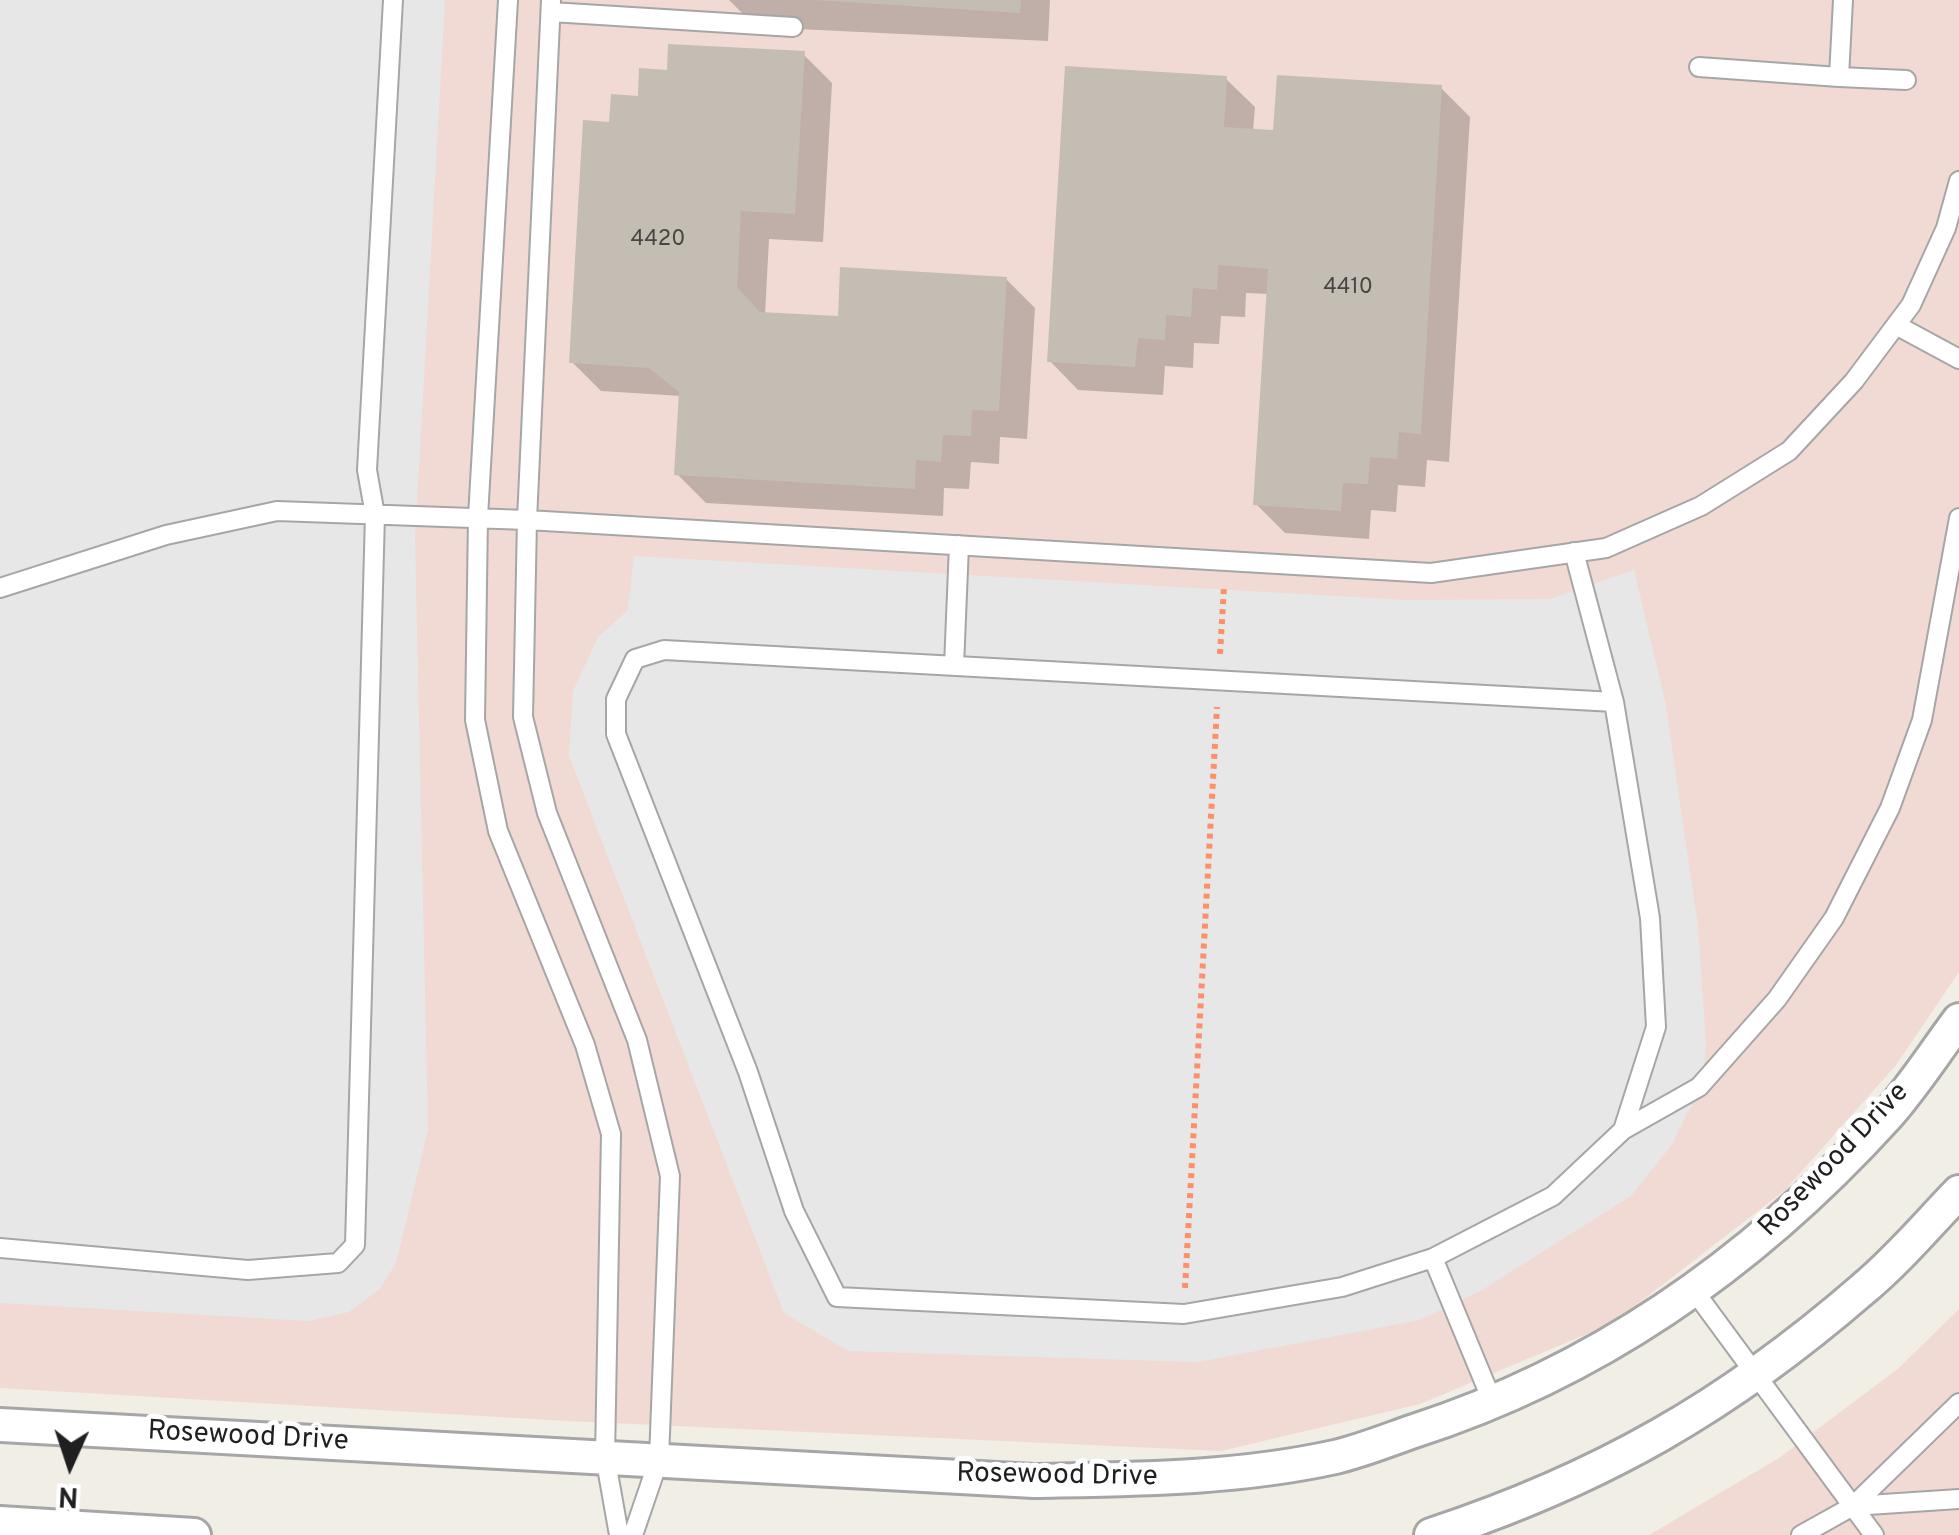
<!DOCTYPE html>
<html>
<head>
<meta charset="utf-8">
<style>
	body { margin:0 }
	#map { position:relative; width:1959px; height:1535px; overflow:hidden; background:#f0eee5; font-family:Overpass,sans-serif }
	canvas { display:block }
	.north { position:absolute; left:20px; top:1415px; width:100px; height:100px; -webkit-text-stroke:8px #fff; paint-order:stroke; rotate:183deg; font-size:28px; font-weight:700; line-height:40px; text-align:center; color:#1f1f1f }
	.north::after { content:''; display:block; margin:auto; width:35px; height:45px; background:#1f1f1f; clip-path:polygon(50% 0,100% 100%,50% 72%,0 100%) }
</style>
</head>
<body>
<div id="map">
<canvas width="1959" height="1535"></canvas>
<div class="north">N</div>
</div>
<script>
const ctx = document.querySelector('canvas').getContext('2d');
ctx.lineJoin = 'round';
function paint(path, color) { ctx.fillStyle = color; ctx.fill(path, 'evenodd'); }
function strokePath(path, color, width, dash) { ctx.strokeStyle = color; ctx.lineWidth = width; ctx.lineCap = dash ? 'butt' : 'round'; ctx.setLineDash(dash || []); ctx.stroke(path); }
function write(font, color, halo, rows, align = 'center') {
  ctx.font = font + ' Overpass,sans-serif'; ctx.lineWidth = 10; ctx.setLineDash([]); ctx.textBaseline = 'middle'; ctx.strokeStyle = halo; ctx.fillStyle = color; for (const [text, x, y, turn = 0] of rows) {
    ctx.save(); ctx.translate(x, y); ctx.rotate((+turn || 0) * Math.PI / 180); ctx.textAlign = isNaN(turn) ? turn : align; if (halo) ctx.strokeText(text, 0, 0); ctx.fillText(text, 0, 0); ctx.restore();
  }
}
paint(new Path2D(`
	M 0,0 L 1959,0 L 1959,972 L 1896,1065 L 1785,1190 L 1613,1323 L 1420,1404 L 1221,1451 L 568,1421 L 0,1388 Z
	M 1959,1309 L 1959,1535 L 1649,1535 L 1779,1458 L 1899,1368 Z`), '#f1dad4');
paint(new Path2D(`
	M 0,0 L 445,0 L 415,539 L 428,1130 L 396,1263 L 380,1289 L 349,1312 L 308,1321 L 0,1303 Z
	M 634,556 L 1406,600 L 1550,599 L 1634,570 L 1665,701 L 1698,926 L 1706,1045 L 1702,1084 L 1671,1146 L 1631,1196 L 1482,1290 L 1420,1320 L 1198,1362 L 848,1351 L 784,1313 L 569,756 L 573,691 L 598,637 L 628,610 Z`), '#e7e7e7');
paint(new Path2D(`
	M 729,0 L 1050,0 L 1048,41 L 756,27 Z
	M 803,54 L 832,83 L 823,242 L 769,239 L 765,315 L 840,319 L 1006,279 L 1035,308 L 1027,439 L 1000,437 L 999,464 L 971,462 L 969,489 L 944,488 L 943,516 L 706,503 L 677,474 L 681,396 L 601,391 L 572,362 L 611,124 L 669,73 Z
	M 1226,79 L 1255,107 L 1253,131 L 1276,133 L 1441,88 L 1470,117 L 1449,462 L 1427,460 L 1425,487 L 1398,485 L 1396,512 L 1371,510 L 1369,539 L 1285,533 L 1256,504 L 1269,294 L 1246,293 L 1245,317 L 1221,316 L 1219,344 L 1194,343 L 1193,368 L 1165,366 L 1163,395 L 1078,390 L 1050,361 Z`), '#0003');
paint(new Path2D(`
	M 814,0 L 1021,0 L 1020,13 Z
	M 668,44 L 805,51 L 795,214 L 741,211 L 737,287 L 760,312 L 838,316 L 840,267 L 1007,277 L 999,411 L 972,410 L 971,436 L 943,435 L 941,462 L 916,460 L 915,489 L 674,475 L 679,392 L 649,368 L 569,363 L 583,120 L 609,122 L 611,94 L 638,96 L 639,68 L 667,70 Z
	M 1065,66 L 1227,76 L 1224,127 L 1273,130 L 1277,75 L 1442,85 L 1421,434 L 1399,432 L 1397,459 L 1370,457 L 1368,484 L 1343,483 L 1341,511 L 1253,505 L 1268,269 L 1218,265 L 1217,290 L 1193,288 L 1191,317 L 1166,315 L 1165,340 L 1138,338 L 1135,367 L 1047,362 Z`), '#c4bdb4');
const lane = new Path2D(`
	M 508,0 L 478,517 L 475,720 L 498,831 L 585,1045 L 611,1134 L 605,1456 L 619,1535
	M 551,0 L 527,520 L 523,717 L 547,813 L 637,1040 L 670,1176 L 659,1459 L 633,1535
	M 551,12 L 793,27
	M 1699,67 L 1839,77 L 1843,0
	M 1839,77 L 1906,80
	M 1896,325 L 1959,359
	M 1574,552 L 1614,702 L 1650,918 L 1656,1027 L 1623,1130 L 1553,1196 L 1433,1258 L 1342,1287 L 1184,1314 L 837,1297 L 794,1211 L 748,1072 L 616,734 L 616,699 L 635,659 L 664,650 L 1614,702
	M 0,588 L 166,535 L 277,511 L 527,520 L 1431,573 L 1606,548 L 1701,506 L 1789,451 L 1854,381 L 1911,305 L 1946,228 L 1959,181
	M 954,666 L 959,545
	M 1623,1130 L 1699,1087 L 1777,999 L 1834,918 L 1890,808 L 1922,720 L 1959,518
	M 0,1248 L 248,1270 L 338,1263 L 355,1245 L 375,515 L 367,470 L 393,0
	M 1433,1258 L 1493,1403
	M 1695,1292 L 1874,1535
	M 1853,1506 L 1959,1499
	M 1801,1535 L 1853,1506 L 1959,1403`);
const street = new Path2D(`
	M 0,1425 L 1034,1481 C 1134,1479 1235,1479 1335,1457 C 1361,1451 1388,1440 1414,1431 C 1600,1371 1755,1261 1886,1117 C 1913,1087 1935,1052 1959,1020
	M 0,1523 L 194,1535
	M 1431,1535 C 1601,1479 1728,1406 1863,1289 C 1898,1260 1928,1224 1959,1192`);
strokePath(lane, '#a6a6a6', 22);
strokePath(street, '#a6a6a6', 38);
strokePath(new Path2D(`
	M 1220,654 L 1224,587
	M 1185,1288 L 1217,707`), '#fb906b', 6, [5, 5]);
strokePath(lane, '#fff', 18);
strokePath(street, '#fff', 32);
write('22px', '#484644', null, [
	["4420",658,241],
	["4410",1348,289]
]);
write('28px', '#1f1f1f', '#fff', [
	["Rosewood Drive",1835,1161,-46],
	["Rosewood Drive",248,1438,3],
	["Rosewood Drive",1057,1477,1]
]);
</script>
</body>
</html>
